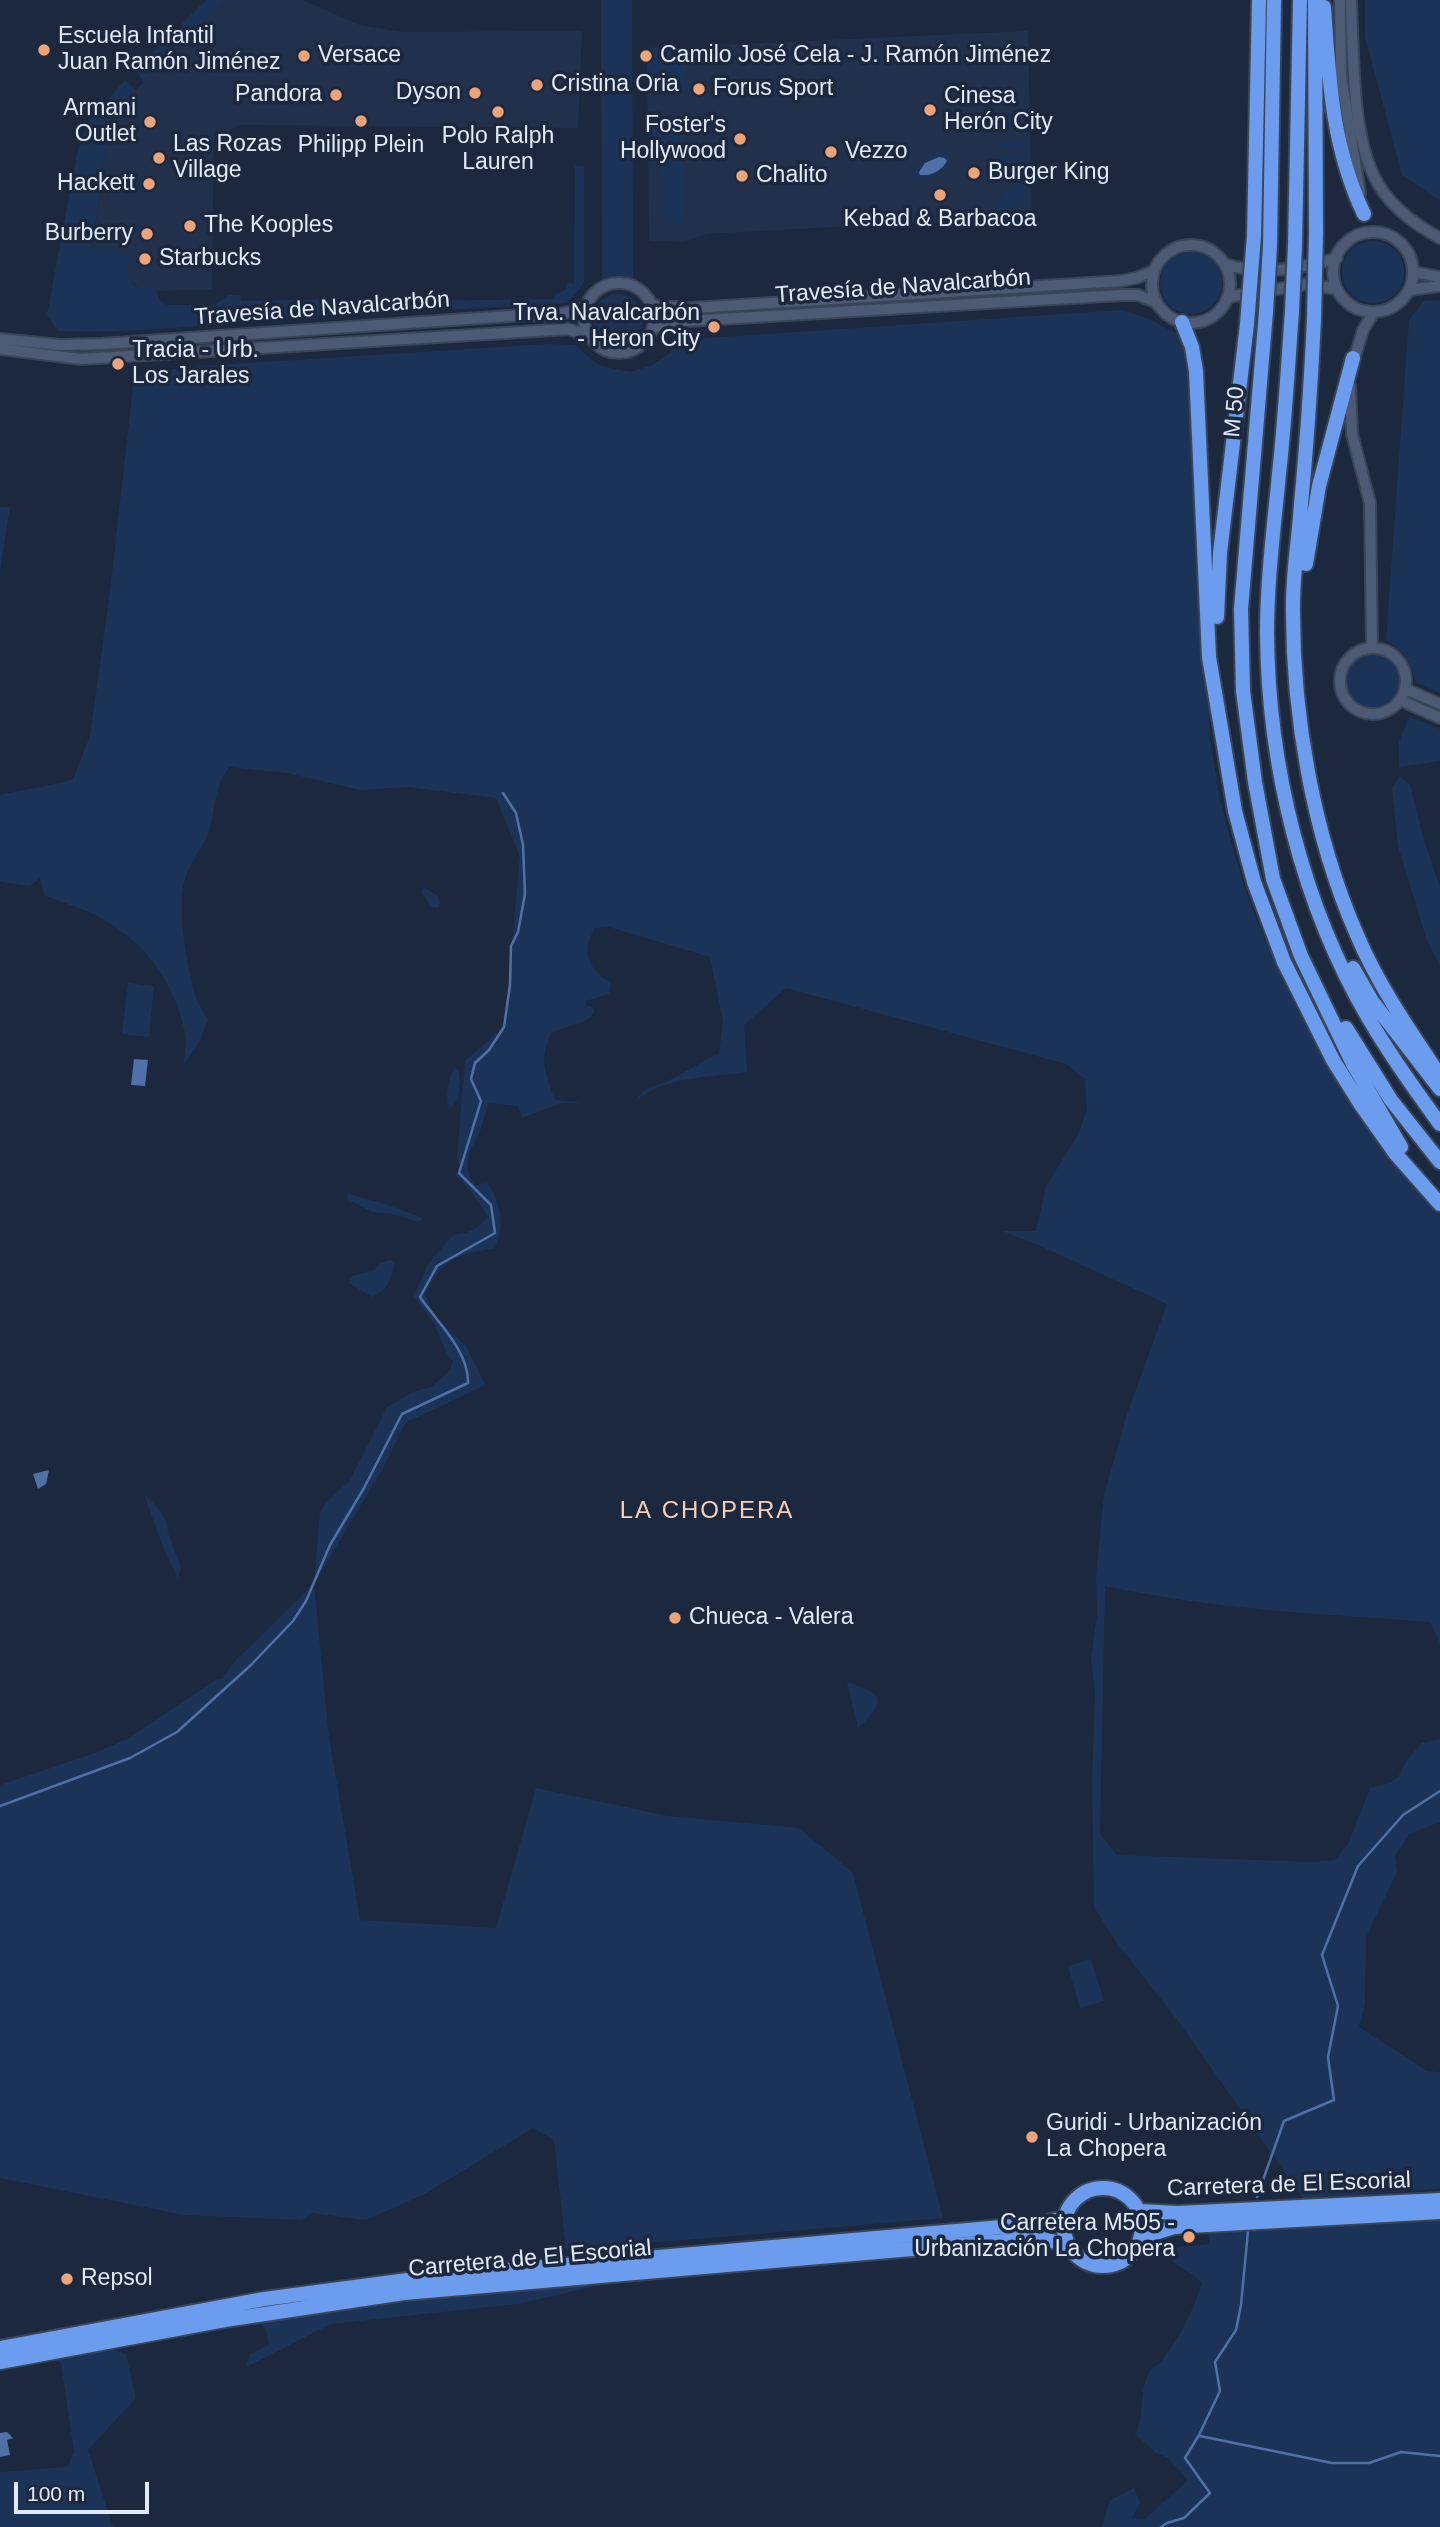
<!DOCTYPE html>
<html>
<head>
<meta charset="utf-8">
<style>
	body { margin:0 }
	#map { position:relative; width:1440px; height:2527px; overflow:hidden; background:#1b283e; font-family:Arial,sans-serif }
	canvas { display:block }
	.scale { position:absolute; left:14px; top:2482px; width:135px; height:32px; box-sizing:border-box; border:4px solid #e1eaf9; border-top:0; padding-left:9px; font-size:21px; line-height:24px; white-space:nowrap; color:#e1eaf9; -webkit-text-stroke:5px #1b283e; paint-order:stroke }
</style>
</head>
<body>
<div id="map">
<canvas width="1440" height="2527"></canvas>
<div class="scale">100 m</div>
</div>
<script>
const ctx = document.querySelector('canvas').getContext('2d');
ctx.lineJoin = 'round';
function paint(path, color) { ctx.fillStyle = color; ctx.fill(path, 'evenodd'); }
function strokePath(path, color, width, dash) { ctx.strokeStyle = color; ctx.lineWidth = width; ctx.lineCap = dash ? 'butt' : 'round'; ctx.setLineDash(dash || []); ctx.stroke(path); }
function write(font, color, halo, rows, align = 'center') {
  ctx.font = font + ' Arial,sans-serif'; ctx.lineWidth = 7; ctx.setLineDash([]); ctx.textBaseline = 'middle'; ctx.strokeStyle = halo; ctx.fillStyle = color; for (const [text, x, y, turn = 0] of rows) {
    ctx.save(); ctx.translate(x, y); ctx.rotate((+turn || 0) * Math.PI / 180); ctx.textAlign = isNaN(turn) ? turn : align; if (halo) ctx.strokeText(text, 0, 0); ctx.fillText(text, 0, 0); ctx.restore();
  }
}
paint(new Path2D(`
	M 225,0 L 302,0 L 360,25 L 403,32 L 582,31 L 578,128 L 239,125 L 214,139 L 212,290 L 143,291 L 92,252 L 110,116 Z
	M 1028,31 L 1032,216 L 707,234 L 684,242 L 649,241 L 647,48 Z`), '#21314c');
paint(new Path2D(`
	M 206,0 L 225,0 L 144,82 L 135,70 Z
	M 601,0 L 632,0 L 633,278 L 602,279 Z
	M 1365,0 L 1440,0 L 1440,201 L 1402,175 L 1365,37 Z
	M 684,46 L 687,91 L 648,83 L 647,48 Z
	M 125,80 L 136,90 L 110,116 L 92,250 L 132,253 L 126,270 C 128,284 140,293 154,288 L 160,300 L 167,305 L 215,305 L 228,295 L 240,295 L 241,301 L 394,298 L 395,308 C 384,318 344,314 327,315 C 238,321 147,334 58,331 L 47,315 L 78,149 L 88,122 Z
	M 684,116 L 684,222 L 669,223 C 653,204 678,178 648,158 L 648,123 L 655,118 Z
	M 999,141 L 1025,141 L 1026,150 L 999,150 Z
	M 939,152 L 950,155 L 947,166 L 930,178 L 919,177 L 916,174 L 923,158 Z
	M 993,156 L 1026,156 L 1027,159 L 1023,161 L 1026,169 L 992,159 Z
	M 575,166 L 584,166 L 584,282 L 574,296 L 566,303 L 428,311 L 418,305 L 416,301 L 554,299 L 556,294 L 565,290 L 567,283 L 574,284 Z
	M 1015,182 L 1028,184 L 1024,191 L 1027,195 L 1004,213 L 1005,219 L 980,220 L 978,218 L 982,211 L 992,212 C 1002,203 1005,189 1015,182 Z
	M 963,208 L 967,214 L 965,222 L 935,223 L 932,221 L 940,218 L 939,213 L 954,209 L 956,212 Z
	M1342 272a31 31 0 1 1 62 0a31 31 0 1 1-62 0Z
	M1160 283a31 31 0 1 1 62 0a31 31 0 1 1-62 0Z
	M593 319a25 25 0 1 1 50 0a25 25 0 1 1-50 0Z
	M 1440,300 L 1440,693 L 1416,682 C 1411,661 1404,651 1386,640 L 1409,320 L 1424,301 Z
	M 1122,310 L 1147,318 L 1175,333 L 1188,334 L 1209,657 L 1209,732 L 1220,800 L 1237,863 L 1253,911 L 1286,986 L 1321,1054 L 1359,1114 L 1404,1175 L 1440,1215 L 1440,1643 L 1430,1622 C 1321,1614 1212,1609 1105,1586 L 1100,1834 L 1117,1855 L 1312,1862 L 1335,1860 L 1348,1844 L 1370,1788 L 1390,1783 L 1398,1777 L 1408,1759 L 1422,1743 L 1440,1739 L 1440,1822 L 1409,1834 L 1395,1856 L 1397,1872 L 1366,1937 L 1365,2004 L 1359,2027 L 1427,2071 L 1440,2072 L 1440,2189 L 1303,2198 L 1178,2021 L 1117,1943 L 1094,1907 L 1092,1779 L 1095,1693 L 1091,1658 L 1097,1616 L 1096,1575 L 1104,1495 L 1127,1414 L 1167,1304 L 1038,1245 L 1002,1231 L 1036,1231 L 1046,1186 L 1078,1135 L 1087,1109 L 1085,1079 L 1066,1064 L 786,988 L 744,1025 L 747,1072 C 707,1078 669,1075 635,1101 L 645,1089 L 664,1083 L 719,1053 L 723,1021 L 710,957 L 609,927 L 595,928 C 580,953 588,968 611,983 L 609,994 L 586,1001 L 586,1005 L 592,1007 L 595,1012 L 585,1021 L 552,1032 C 538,1061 545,1071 555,1100 L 583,1103 L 562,1103 L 522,1118 L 518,1106 L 489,1103 C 486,1112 483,1122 480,1131 C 470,1153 461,1163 475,1186 L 487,1183 C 501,1202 506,1229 494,1249 C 455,1254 444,1258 425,1294 L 435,1317 L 466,1346 L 485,1385 L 405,1423 L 384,1466 L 314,1584 L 329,1737 L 360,1920 L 496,1928 L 536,1788 L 668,1816 L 799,1828 L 853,1873 L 943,2218 L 566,2250 L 554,2140 L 533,2128 L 425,2194 L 366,2220 L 311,2213 L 302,2220 L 184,2215 L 0,2178 L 0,1785 L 95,1753 L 129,1738 L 217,1679 L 222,1679 L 235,1661 L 314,1584 L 320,1513 L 326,1503 L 350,1480 L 387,1407 L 413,1392 L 431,1387 L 450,1370 L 453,1361 L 447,1354 L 434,1323 L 414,1297 L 427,1265 L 453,1235 C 470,1233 477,1230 488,1216 L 468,1188 L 455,1175 L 461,1168 L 457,1158 L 465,1061 L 504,1027 L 520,857 L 496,798 L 407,787 L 360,790 L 287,773 L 229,767 C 214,788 216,804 210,828 C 204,847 189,863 184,882 C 177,911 187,965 195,995 C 197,1003 203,1011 208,1019 L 200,1041 L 184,1065 C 184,1055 187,1043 185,1033 C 175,981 142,938 95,915 C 79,907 61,902 44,895 L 40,878 L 30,886 L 0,882 L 0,795 C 25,789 49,787 73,779 L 90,736 L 110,591 L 134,377 L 185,367 L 547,344 L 575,345 L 598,365 L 630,372 L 650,366 L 669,354 L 678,340 Z
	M 0,507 L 10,507 L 0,571 Z
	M1343 681a29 29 0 1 1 58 0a29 29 0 1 1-58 0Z
	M 1409,717 L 1440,729 L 1440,761 L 1399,767 L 1399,742 Z
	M 1400,776 L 1410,785 L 1424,840 L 1440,887 L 1440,965 L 1427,941 L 1398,846 L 1392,789 Z
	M 424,887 L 438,896 L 440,904 L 438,908 L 432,907 L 421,892 Z
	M 128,983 L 154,986 L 149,1037 L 122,1034 Z
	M 455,1067 L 459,1070 C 460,1085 461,1100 449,1110 C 445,1097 448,1078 455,1067 Z
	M 348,1194 L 382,1203 L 423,1218 L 419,1222 L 392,1214 L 372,1212 L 347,1199 Z
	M 390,1260 L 394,1262 C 394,1277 386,1292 372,1297 L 349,1283 L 349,1277 L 374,1270 L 380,1263 Z
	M 144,1494 L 160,1510 L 167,1523 L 168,1533 L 181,1567 L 178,1579 L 163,1547 Z
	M 847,1682 C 884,1693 888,1700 858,1728 Z
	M 1091,1959 L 1104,2001 L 1080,2008 L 1068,1966 Z
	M 1440,2212 L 1440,2527 L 1102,2527 L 1109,2501 L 1134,2488 L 1140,2503 L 1132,2518 L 1145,2519 L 1188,2480 L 1168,2458 L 1156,2453 L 1135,2434 C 1146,2415 1138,2389 1150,2371 C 1153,2367 1159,2365 1162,2360 C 1180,2337 1193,2311 1202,2283 C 1193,2272 1179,2268 1169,2258 L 1169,2248 L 1209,2244 L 1208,2225 Z
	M 590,2277 L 592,2287 L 517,2304 L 331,2324 L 246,2367 L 250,2354 L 269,2345 L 266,2331 L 261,2324 L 404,2293 Z
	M 109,2348 L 126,2354 L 136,2398 L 88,2450 L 113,2527 L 0,2527 L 0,2472 L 67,2467 L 74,2452 L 61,2363 L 50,2353 Z`), '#1c3358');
paint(new Path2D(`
	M 939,157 L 945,158 L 947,161 C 941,171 932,176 920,175 L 919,172 L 925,163 Z
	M 134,1059 L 148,1060 L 145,1086 L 131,1085 Z
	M 49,1470 L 46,1484 L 38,1489 L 33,1474 Z
	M 7,2432 L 13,2438 L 7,2440 L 10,2455 L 0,2457 L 0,2433 Z`), '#5071a8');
strokePath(new Path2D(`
	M 0,1806 L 130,1758 L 177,1732 L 251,1665 L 293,1621 L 306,1601 L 330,1545 L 364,1488 L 402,1414 L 468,1383 C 469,1351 437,1322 420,1297 L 437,1266 L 495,1233 L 491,1205 L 459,1173 L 481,1101 L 471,1079 L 475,1063 L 489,1050 L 504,1027 L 510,985 L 511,946 L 518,932 L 525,894 L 523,845 L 516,813 L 503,793
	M 1257,2197 L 1284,2121 L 1334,2100 L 1328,2057 L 1338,2006 L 1322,1955 L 1358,1866 L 1403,1815 L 1440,1791
	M 1200,2436 L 1332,2463 L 1369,2463 L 1401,2452 L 1440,2456
	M 1161,2527 L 1167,2523 L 1184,2518 L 1210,2493 L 1185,2458 L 1199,2435 L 1220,2391 L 1215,2362 L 1236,2330 L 1241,2305 L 1248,2231`), '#5071a8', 2.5);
const secondary = new Path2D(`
	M 1340,0 L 1341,76 L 1360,193
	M 1351,0 C 1352,35 1353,68 1356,103 C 1364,170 1378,205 1440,238
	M1333 272a40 40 0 1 1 80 0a40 40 0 1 1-80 0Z
	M1152 284a39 39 0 1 1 78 0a39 39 0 1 1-78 0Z
	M 1225,264 C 1261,276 1301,269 1337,258
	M 1413,272 L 1440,277
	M584 318a35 35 0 1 1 70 0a35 35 0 1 1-70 0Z
	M 1409,290 L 1440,286
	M 1228,297 L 1308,284 L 1336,289
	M 651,304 L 658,306 L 692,308 L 1121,281 L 1136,278 L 1153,271
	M 653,328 L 670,322 L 1122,295 L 1138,295 L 1155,302
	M 0,339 L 60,345 L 102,344 L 525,315 C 548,317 565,314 586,307
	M 0,349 L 81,359 L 569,329 L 589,337
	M 1353,363 L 1363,330 L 1374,312
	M 1350,386 L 1352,434 L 1370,503 L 1372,647
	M1340 681a33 33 0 1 1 66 0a33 33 0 1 1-66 0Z
	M 1405,689 L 1440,704
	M 1400,700 L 1440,718`);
const highway = new Path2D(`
	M 1315,0 L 1316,232
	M 1324,7 C 1329,80 1332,147 1364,214
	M 1254,236 L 1259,0
	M 1295,245 L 1300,0
	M 1270,246 L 1274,0
	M 1292,311 C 1288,365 1285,420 1279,474 C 1274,527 1267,580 1267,633 C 1268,765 1302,905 1369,1019 C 1390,1055 1415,1090 1440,1124
	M 1266,312 L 1241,609 L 1243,691 L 1255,782 L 1273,879 L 1301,956 L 1353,1064 L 1401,1147
	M 1314,319 C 1311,381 1307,442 1301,504 C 1299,537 1293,571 1293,604 C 1292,713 1313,835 1357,935 C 1378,985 1410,1031 1440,1076
	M 1182,322 L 1192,347 L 1196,371 L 1209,657 L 1235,811 L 1254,882 L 1284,962 L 1333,1060 L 1361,1105 L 1395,1153 L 1440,1204
	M 1306,564 L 1319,486 L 1353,358
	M 1217,617 L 1220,553 L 1247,324
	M 1353,968 L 1372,1001 L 1440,1089
	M 1346,1028 L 1391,1100 L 1440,1162
	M1064 2227a39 39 0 1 1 78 0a39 39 0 1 1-78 0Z
	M 1140,2211 L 1178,2213 L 1440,2200
	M 1142,2237 L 1174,2227 L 1189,2226 L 1440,2212
	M 0,2348 L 264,2299 L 430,2277 L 1036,2224 L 1065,2218
	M 0,2362 L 225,2320 L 404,2293 L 1039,2238 L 1068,2245`);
strokePath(secondary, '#3a4457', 14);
strokePath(highway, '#3a4457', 18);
strokePath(secondary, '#4c5b73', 10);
strokePath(highway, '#6b9cee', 14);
const highwayBridge = new Path2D(`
	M 1292,311 L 1295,245
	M 1266,312 L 1270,246
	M 1314,319 L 1316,232
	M 1247,324 L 1254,236`);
strokePath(highwayBridge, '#3a4457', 18, []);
strokePath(highwayBridge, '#6b9cee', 14);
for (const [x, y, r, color] of [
	[44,50,7,"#efa378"],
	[304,56,7,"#efa378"],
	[646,56,7,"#efa378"],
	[537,85,7,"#efa378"],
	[699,89,7,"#efa378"],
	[475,93,7,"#efa378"],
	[336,95,7,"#efa378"],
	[930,110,7,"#efa378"],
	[498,112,7,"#efa378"],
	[361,121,7,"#efa378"],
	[150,122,7,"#efa378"],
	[740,139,7,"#efa378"],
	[831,152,7,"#efa378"],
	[159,158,7,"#efa378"],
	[974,173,7,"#efa378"],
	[742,176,7,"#efa378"],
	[149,184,7,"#efa378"],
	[940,195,7,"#efa378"],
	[190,226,7,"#efa378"],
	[147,234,7,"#efa378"],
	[145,259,7,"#efa378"],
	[714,327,7,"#efa378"],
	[118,364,7,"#efa378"],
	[675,1618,7,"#efa378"],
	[1032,2137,7,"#efa378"],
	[1189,2237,7,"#efa378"],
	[67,2279,7,"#efa378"]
]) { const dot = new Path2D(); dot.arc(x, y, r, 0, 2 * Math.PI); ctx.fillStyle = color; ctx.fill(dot); strokePath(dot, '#1b283e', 2.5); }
write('23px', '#e1eaf9', '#1b283e', [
	["Escuela Infantil",58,37],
	["Juan Ramón Jiménez",58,63],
	["Versace",318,56],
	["Camilo José Cela - J. Ramón Jiménez",660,56],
	["Cristina Oria",551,85],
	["Forus Sport",713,89],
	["Dyson",461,93,"right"],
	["Pandora",322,95,"right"],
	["Cinesa",944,97],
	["Herón City",944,123],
	["Armani",136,109,"right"],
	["Outlet",136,135,"right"],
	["Foster's",726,126,"right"],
	["Hollywood",726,152,"right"],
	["Polo Ralph",498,137,"center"],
	["Lauren",498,163,"center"],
	["Las Rozas",173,145],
	["Village",173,171],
	["Philipp Plein",361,146,"center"],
	["Vezzo",845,152],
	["Burger King",988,173],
	["Chalito",756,176],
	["Hackett",135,184,"right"],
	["Kebad & Barbacoa",940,220,"center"],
	["The Kooples",204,226],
	["Burberry",133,234,"right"],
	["Starbucks",159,259],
	["Trva. Navalcarbón",700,314,"right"],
	["- Heron City",700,340,"right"],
	["Tracia - Urb.",132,351],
	["Los Jarales",132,377],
	["Chueca - Valera",689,1618],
	["Guridi - Urbanización",1046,2124],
	["La Chopera",1046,2150],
	["Carretera M505 -",1175,2224,"right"],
	["Urbanización La Chopera",1175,2250,"right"],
	["Repsol",81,2279]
], 'left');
write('23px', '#e1eaf9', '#1b283e', [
	["Travesía de Navalcarbón",903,287,-4],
	["Travesía de Navalcarbón",322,309,-4],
	["M 50",1235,412,-85],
	["Carretera de El Escorial",1289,2185,-2],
	["Carretera de El Escorial",530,2259,-5]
]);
ctx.letterSpacing = '2px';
write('24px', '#facdb5', '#1b283e', [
	["LA CHOPERA",707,1511]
]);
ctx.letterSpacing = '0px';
</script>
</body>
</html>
